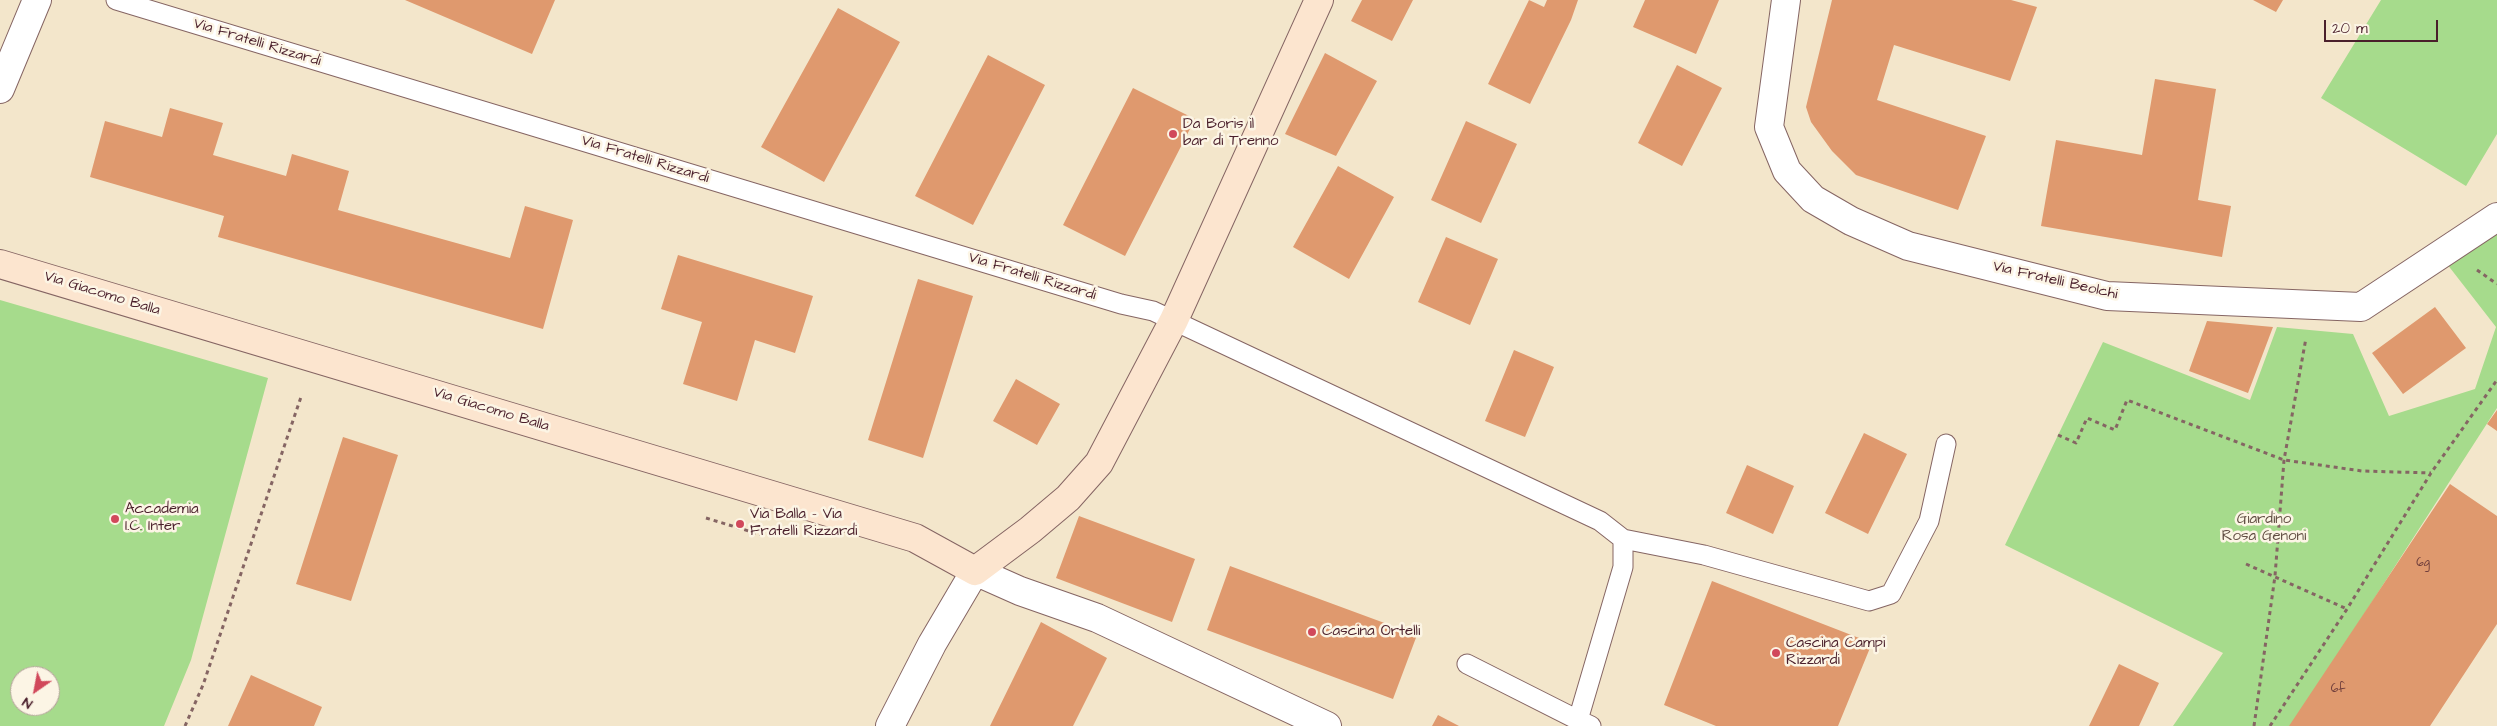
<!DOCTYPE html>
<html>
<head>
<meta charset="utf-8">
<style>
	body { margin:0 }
	#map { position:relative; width:2497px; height:726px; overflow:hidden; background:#f3e6cb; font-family:"Architects Daughter",sans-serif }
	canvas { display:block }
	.north { position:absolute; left:10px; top:666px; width:50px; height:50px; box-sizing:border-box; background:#fcf5e5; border:1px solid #b59f9b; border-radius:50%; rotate:213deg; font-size:14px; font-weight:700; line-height:20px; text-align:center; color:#4a1f2b }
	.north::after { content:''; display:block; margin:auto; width:18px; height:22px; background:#d1495b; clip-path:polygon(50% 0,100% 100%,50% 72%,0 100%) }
	.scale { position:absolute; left:2324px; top:20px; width:114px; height:22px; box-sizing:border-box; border:2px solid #4a1f2b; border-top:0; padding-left:6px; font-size:15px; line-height:18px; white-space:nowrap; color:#4a1f2b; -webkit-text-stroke:4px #fcf5e5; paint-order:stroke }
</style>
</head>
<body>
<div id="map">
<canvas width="2497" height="726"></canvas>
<div class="north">N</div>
<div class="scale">20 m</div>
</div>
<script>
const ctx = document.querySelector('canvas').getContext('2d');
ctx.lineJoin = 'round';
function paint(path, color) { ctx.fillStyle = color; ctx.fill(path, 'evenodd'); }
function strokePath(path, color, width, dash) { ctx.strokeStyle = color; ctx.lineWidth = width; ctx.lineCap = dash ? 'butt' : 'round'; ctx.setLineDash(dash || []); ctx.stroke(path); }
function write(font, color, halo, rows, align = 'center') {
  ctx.font = font + ' "Architects Daughter",sans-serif'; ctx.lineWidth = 5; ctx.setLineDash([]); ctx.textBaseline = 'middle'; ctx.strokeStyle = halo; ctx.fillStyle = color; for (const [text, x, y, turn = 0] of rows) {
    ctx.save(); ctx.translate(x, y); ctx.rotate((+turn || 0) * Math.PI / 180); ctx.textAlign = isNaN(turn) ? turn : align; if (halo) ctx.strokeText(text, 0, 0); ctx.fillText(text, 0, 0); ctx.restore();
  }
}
paint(new Path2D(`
	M 2381,0 L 2497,0 L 2497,134 L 2466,186 L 2321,98 Z
	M 2497,234 L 2497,408 L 2292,726 L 2173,726 L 2223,653 L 2005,545 L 2103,342 L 2250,400 L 2277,327 L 2353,334 L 2389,416 L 2475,389 L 2496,327 L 2447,264 Z
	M 0,300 L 268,378 L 191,660 L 164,726 L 0,726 ZM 20,676 L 50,676 L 50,706 L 20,706 Z`), '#a6db8c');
paint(new Path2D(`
	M 405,0 L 555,0 L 532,54 Z
	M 1362,0 L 1413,0 L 1392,41 L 1351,21 Z
	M 1529,0 L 1544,7 L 1547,0 L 1578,0 L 1571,20 L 1530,104 L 1488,84 Z
	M 1645,0 L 1719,0 L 1696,54 L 1633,27 Z
	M 1832,0 L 2011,0 L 2037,7 L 2010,81 L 1894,45 L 1877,100 L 1986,136 L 1958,210 L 1856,175 L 1832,151 L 1811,122 L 1806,107 Z
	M 2253,0 L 2283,0 L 2276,12 Z
	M 838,8 L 900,42 L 824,182 L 761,147 Z
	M 1325,53 L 1377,81 L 1336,156 L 1285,134 Z
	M 988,55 L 1045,85 L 973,225 L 915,196 Z
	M 1677,65 L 1722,88 L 1682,166 L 1638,143 Z
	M 2155,79 L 2216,89 L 2198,200 L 2231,206 L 2222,257 L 2041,226 L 2056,140 L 2142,155 Z
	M 1133,88 L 1195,119 L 1125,256 L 1063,225 Z
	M 170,108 L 223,123 L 213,155 L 286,176 L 292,154 L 349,171 L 338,210 L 510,258 L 525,206 L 573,220 L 543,329 L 218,237 L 224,216 L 90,177 L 105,121 L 162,137 Z
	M 1466,121 L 1517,144 L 1481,223 L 1431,200 Z
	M 1338,166 L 1394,197 L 1349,279 L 1293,247 Z
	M 1446,237 L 1498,259 L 1470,325 L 1418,302 Z
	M 678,255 L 813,296 L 795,353 L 755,340 L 737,401 L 683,384 L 702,322 L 661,309 Z
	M 918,279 L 973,296 L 923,458 L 868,440 Z
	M 2435,307 L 2466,348 L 2403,394 L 2372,353 Z
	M 2207,321 L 2273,327 L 2248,393 L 2189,371 Z
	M 1514,350 L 1554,367 L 1525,437 L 1485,421 Z
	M 1016,379 L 1060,404 L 1037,445 L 993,421 Z
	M 2497,410 L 2497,431 L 2487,424 Z
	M 1864,433 L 1907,454 L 1868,534 L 1825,513 Z
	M 343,437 L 398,455 L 351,601 L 296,584 Z
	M 1747,465 L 1794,486 L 1773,534 L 1726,513 Z
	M 2450,484 L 2497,516 L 2497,624 L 2430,726 L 2289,726 Z
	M 1079,516 L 1195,559 L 1172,622 L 1056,578 Z
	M 1230,566 L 1417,635 L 1393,699 L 1207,630 Z
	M 1712,581 L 1872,643 L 1838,726 L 1716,726 L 1664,705 Z
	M 1041,622 L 1107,658 L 1073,726 L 990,726 Z
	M 2119,664 L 2159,683 L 2139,726 L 2089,726 Z
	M 251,675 L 322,707 L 314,726 L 228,726 Z
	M 1438,715 L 1459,726 L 1432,726 Z`), '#df996e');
const lane = new Path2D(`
	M 116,0 L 1121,304 L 1153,311 L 1600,521 L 1623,539 L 1623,567 L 1578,720 L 1591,726
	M 1623,539 L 1704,555 L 1869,601 L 1891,594 L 1929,521 L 1946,444
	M 1467,664 L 1578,720`);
const street = new Path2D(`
	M 1786,0 L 1769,127 L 1787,171 L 1813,199 L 1851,221 L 1908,246 L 2107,296 L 2361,307 L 2497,217
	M 0,89 L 37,0
	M 890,726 L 932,644 L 975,571 L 1020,591 L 1097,618 L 1327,726`);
const secondary = new Path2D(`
	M 0,264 L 915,538 L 975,571 L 1030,530 L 1068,498 L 1099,463 L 1174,320 L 1319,0`);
strokePath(lane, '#856563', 21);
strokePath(street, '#856563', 30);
strokePath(secondary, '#856563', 30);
strokePath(new Path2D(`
	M 2477,270 L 2497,284
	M 2058,435 L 2076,443 L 2087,418 L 2115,430 L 2127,400 L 2284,460 L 2362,471 L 2431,473
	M 706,518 L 765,536
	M 2246,564 L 2347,609
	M 185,726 L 203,685 L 301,397
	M 2254,726 L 2275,576 L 2284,460 L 2306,338
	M 2270,726 L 2347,609 L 2431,473 L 2497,380`), '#856563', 3, [4, 4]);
strokePath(lane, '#fff', 19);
strokePath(street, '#fff', 28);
strokePath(secondary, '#fce5cf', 28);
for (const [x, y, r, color] of [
	[1173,134,5,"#d1495b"],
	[115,519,5,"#d1495b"],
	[740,524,5,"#d1495b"],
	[1312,632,5,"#d1495b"],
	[1776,653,5,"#d1495b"]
]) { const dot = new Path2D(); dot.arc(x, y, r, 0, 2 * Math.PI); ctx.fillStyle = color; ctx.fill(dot); strokePath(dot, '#fcf5e5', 2); }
write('12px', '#6f3e3c', null, [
	["6g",2423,563],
	["6f",2338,689]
]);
write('15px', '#4a1f2b', '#fcf5e5', [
	["Via Fratelli Rizzardi",257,43,17],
	["Via Fratelli Rizzardi",645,160,17],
	["Via Fratelli Rizzardi",1032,277,17],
	["Via Fratelli Beolchi",2055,281,13],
	["Via Giacomo Balla",102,294,17],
	["Via Giacomo Balla",491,410,17]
]);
write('15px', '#4a1f2b', '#fcf5e5', [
	["Da Boris il",1183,125],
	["bar di Trenno",1183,142],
	["Accademia",125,510],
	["I.C. Inter",125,527],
	["Via Balla - Via",750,515],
	["Fratelli Rizzardi",750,532],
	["Cascina Ortelli",1322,632],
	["Cascina Campi",1786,644],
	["Rizzardi",1786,661]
], 'left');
write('15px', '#614e43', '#fcf5e5', [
	["Giardino",2264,520],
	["Rosa Genoni",2264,537]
]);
</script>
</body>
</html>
